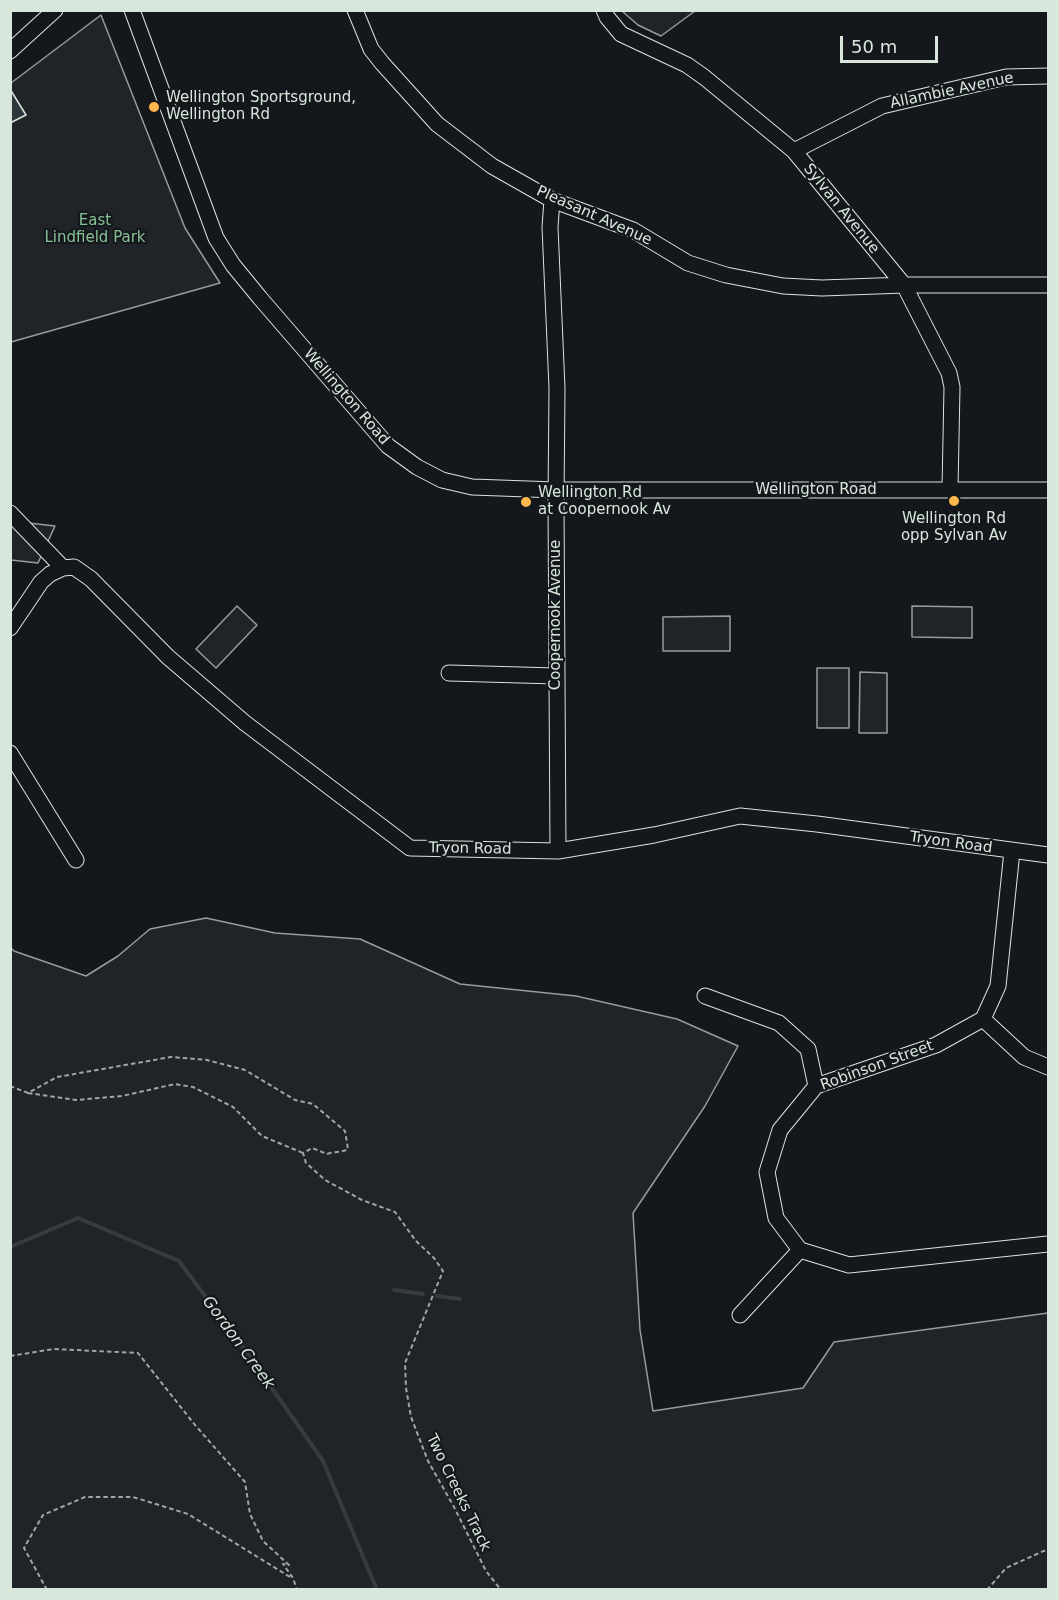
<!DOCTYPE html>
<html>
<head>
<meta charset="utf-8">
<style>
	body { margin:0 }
	#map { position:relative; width:1059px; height:1600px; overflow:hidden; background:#14181c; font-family:"DejaVu Sans",sans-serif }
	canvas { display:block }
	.frame { position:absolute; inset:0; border:12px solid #d8e6dc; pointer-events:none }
	.scale { position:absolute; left:840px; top:36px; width:98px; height:27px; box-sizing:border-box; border:3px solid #d8e6dc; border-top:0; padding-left:8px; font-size:18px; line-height:21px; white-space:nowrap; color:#d8e6dc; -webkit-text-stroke:4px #14181c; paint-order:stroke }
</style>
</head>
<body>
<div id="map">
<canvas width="1059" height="1600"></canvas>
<div class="frame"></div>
<div class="scale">50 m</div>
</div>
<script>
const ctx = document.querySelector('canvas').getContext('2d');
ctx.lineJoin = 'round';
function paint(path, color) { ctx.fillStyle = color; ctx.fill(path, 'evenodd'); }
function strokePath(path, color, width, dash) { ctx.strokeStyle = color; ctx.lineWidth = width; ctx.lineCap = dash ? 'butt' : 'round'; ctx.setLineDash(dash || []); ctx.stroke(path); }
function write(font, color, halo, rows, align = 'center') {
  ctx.font = font + ' "DejaVu Sans",sans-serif'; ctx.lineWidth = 4.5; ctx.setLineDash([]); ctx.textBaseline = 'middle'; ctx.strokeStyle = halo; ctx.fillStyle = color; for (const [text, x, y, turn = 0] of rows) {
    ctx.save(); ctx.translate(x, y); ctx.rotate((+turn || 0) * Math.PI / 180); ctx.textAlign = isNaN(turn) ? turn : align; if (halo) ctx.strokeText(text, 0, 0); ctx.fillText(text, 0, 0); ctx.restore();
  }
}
const green = new Path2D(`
	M 622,11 L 695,11 L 661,36 L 638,25 Z
	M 101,15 L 185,228 L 220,283 L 11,342 L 11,83 Z
	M 11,521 L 55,526 L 38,563 L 11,560 Z
	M 237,606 L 257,625 L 216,668 L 196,649 Z
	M 912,606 L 972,607 L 972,638 L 912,637 Z
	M 730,616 L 730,651 L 663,651 L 663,617 Z
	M 817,668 L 849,668 L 849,728 L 817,728 Z
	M 860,672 L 887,673 L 887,733 L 859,733 Z
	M 206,918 L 275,933 L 360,939 L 460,984 L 576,996 L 677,1019 L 738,1046 L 705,1106 L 633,1213 L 640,1330 L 653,1411 L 803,1388 L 834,1342 L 1048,1313 L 1048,1589 L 11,1589 L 11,948 L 14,951 L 86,976 L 118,956 L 150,929 Z`);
paint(green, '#202428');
strokePath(green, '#939e99', 1.5);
strokePath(new Path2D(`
	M 10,1247 L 78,1218 L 179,1261 L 243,1347 L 323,1461 L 377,1590
	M 394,1290 L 423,1294
	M 437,1296 L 460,1299`), '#363b3e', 4);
const building = new Path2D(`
	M 10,89 L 26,115 L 10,123 Z`);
paint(building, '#2c363c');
strokePath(building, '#d8e6dc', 1.5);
const minor = new Path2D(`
	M 132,10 L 216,238 L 233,265 L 260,298 L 388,446 L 417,467 L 442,480 L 472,487 L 556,490 L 1048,490
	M 355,10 L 371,49 L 382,63 L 437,124 L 492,166 L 552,200 L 633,230 L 688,263 L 726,275 L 783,286 L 822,288 L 904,285 L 1048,285
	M 604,10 L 607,17 L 621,34 L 687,65 L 704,77 L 794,151 L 904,285 L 949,373 L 952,387 L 950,489
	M 10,51 L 55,10
	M 794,151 L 882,106 L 1006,77 L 1048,76
	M 552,200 L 550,227 L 557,388 L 556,501 L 558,851
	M 10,513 L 63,568
	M 10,628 L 41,582 L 50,574 L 63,568 L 74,567 L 91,579 L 168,657 L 245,723 L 410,848 L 558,851 L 654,835 L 740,816 L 817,824 L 1048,855
	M 449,673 L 556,676
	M 10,753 L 76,860
	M 1012,851 L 998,986 L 983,1019 L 936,1045 L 816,1086 L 780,1130 L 767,1172 L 776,1218 L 800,1250 L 849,1265 L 1048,1244
	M 705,996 L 779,1023 L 808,1049 L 816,1086
	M 983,1019 L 1024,1057 L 1048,1067
	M 740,1315 L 800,1250`);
strokePath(minor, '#d8e6dc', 17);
strokePath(new Path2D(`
	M 10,1086 L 28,1093 L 57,1077 L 171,1057 L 207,1060 L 245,1070 L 295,1100 L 313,1104 L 345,1131 L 348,1149 C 341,1153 335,1151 327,1154 L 312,1148 L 303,1153 L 306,1163 L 325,1180 L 362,1200 L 395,1212 L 416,1241 L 434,1258 L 443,1271 L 405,1363 L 406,1388 L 411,1417 L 428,1461 L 454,1507 L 486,1571 L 501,1590
	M 28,1093 L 76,1100 L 122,1096 L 175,1084 L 193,1087 L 233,1107 L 262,1136 L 303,1153
	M 10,1356 L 54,1349 L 138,1353 L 195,1425 L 245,1482 L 250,1514 L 263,1541 L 289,1565 L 283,1564 L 293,1578 L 297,1590
	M 47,1590 L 24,1548 L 43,1515 L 85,1497 L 133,1497 L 188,1514 L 290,1577
	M 987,1590 L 1006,1568 L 1048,1549`), '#9da8a2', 2, [4.5, 3]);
strokePath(minor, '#14181c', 15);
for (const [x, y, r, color] of [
	[154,107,6,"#ffb74d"],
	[954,501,6,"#ffb74d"],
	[526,502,6,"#ffb74d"]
]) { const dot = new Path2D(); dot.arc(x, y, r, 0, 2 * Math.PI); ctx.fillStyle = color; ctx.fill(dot); strokePath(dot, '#14181c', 2); }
write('15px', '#d8e6dc', '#14181c', [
	["Allambie Avenue",952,91,-12],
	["Sylvan Avenue",841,209,51],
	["Pleasant Avenue",594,216,24],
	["Wellington Road",346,397,49],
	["Wellington Road",816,490],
	["Coopernook Avenue",556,615,-90],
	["Tryon Road",951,843,8],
	["Tryon Road",470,849,1],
	["Robinson Street",877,1066,-20],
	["Two Creeks Track",458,1493,64]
]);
write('15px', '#d8e6dc', '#14181c', [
	["Wellington Sportsground,",166,98],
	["Wellington Rd",166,115],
	["Wellington Rd",538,493],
	["at Coopernook Av",538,510],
	["Wellington Rd",954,519,"center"],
	["opp Sylvan Av",954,536,"center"]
], 'left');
write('15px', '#8ac095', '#14181c', [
	["East",95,221],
	["Lindfield Park",95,238]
]);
write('italic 16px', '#d8e6dc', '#14181c', [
	["Gordon Creek",238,1343,54]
]);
</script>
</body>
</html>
